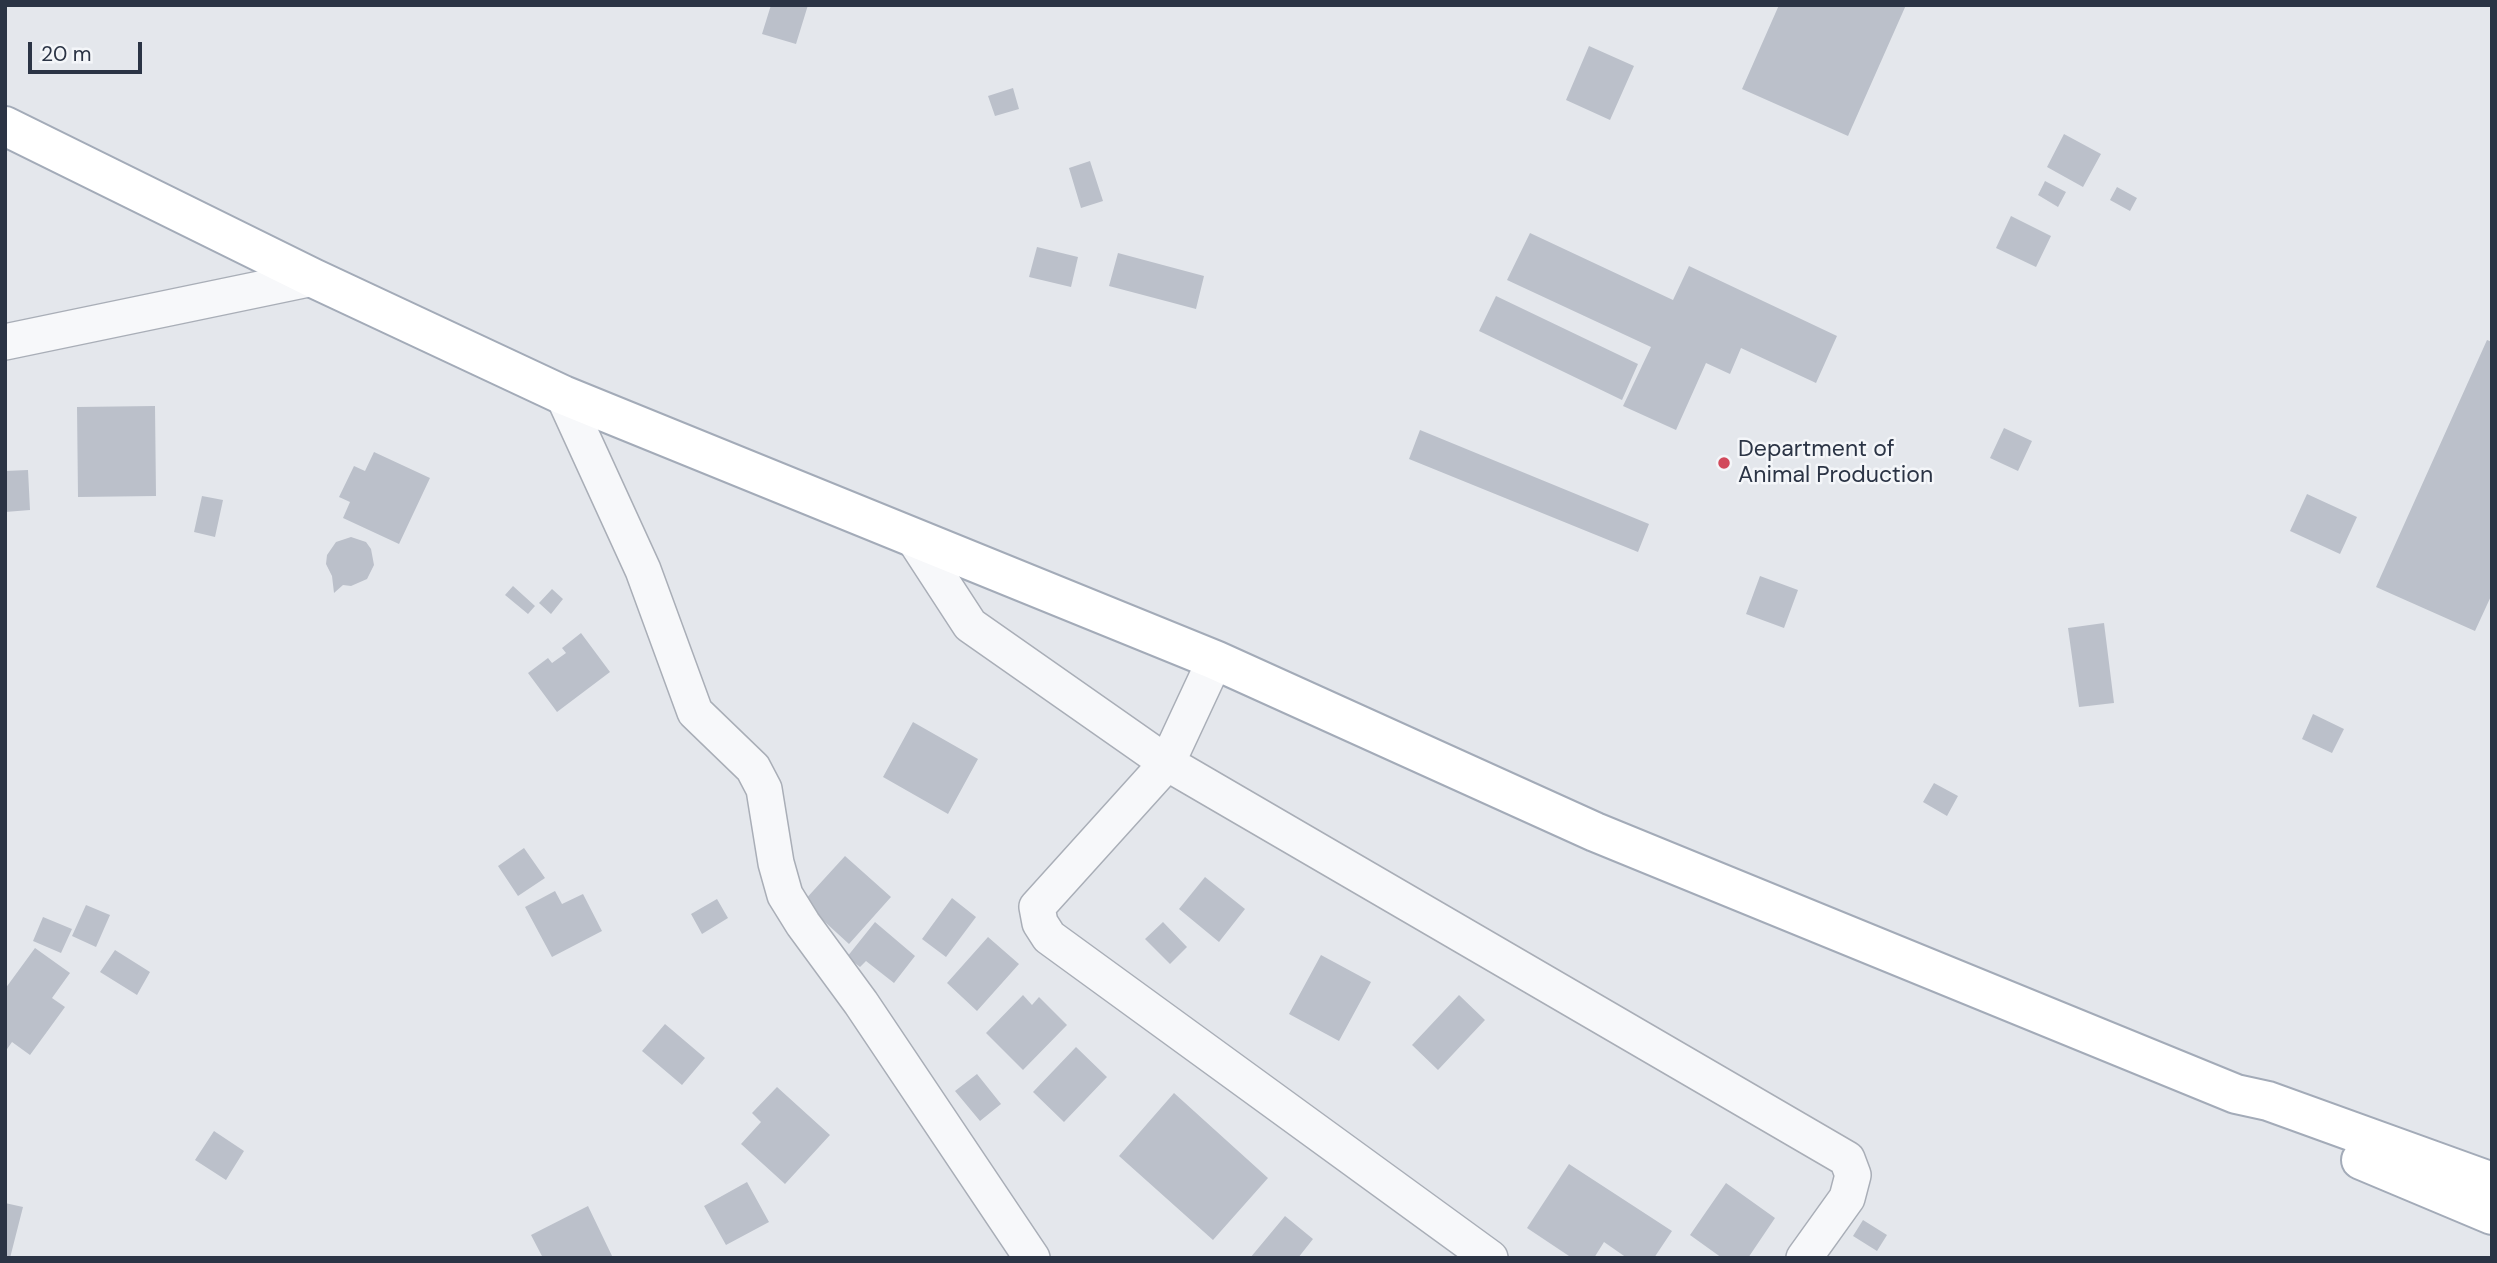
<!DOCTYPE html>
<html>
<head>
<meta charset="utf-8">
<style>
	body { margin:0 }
	#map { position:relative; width:2497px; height:1263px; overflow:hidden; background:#e4e7ec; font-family:"DM Sans",sans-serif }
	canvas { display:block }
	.frame { position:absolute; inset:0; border:7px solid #2b3445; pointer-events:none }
	.scale { position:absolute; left:28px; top:42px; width:114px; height:32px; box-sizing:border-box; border:4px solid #2b3445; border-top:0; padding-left:9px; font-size:21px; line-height:24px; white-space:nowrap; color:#2b3445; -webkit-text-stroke:5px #f4f6f9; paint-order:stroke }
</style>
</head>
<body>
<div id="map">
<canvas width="2497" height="1263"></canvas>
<div class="frame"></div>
<div class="scale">20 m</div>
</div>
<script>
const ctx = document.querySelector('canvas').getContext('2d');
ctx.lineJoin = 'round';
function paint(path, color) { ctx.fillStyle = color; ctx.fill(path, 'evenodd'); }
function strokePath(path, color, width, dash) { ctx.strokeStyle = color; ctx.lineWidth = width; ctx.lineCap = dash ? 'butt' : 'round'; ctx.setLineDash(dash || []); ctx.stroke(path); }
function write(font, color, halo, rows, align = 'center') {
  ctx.font = font + ' "DM Sans",sans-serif'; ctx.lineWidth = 5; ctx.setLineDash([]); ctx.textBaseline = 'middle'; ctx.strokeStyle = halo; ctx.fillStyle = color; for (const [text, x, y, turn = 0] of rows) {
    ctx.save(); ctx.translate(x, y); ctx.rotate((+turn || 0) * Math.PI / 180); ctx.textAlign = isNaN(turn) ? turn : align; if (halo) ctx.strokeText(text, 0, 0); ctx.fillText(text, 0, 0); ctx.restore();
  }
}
paint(new Path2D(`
	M 771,5 L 808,5 L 796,44 L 762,34 Z
	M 1779,5 L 1906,5 L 1848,136 L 1742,89 Z
	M 1589,46 L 1634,66 L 1610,120 L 1566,100 Z
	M 1013,88 L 1019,109 L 995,116 L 988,96 Z
	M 2064,134 L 2101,154 L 2083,187 L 2047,167 Z
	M 1090,161 L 1103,201 L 1081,208 L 1069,168 Z
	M 2045,181 L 2066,192 L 2058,207 L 2038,195 Z
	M 2117,187 L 2137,198 L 2130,211 L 2110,200 Z
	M 2011,216 L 2051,236 L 2036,267 L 1996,248 Z
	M 1530,233 L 1673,300 L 1689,266 L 1837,336 L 1816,383 L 1741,348 L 1730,374 L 1706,363 L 1676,430 L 1623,406 L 1651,347 L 1507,280 Z
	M 1037,247 L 1078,257 L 1071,287 L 1029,277 Z
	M 1118,253 L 1204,276 L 1196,309 L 1109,286 Z
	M 1496,296 L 1638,364 L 1622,400 L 1479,331 Z
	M 2487,340 L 2492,342 L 2492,594 L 2475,631 L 2376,587 Z
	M 155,406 L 156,496 L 78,497 L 77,407 Z
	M 2004,428 L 2032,441 L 2018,471 L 1990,458 Z
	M 1420,430 L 1649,524 L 1638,552 L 1409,459 Z
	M 374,452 L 430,478 L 399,544 L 343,518 L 350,502 L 339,497 L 354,466 L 365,471 Z
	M 28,470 L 30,510 L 5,512 L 5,471 Z
	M 2307,494 L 2357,517 L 2340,554 L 2290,531 Z
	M 202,496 L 223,500 L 215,537 L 194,532 Z
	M 351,537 L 366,542 L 371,549 L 374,565 L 367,579 L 351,586 L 343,585 L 334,593 L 332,576 L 326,564 L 327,555 L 336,542 Z
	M 1760,576 L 1798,590 L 1784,628 L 1746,614 Z
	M 513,586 L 535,606 L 528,614 L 505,595 Z
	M 552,589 L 563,599 L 551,614 L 539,603 Z
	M 2104,623 L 2114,703 L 2079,707 L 2068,628 Z
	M 581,633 L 610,672 L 557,712 L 528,673 L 548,658 L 552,663 L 566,653 L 562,648 Z
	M 2313,714 L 2344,729 L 2332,753 L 2302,739 Z
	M 913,722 L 978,759 L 948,814 L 883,777 Z
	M 1934,783 L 1958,796 L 1947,816 L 1923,802 Z
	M 524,848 L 545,878 L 518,896 L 498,866 Z
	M 845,856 L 891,897 L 849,944 L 803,902 Z
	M 1205,877 L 1245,909 L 1219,942 L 1179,909 Z
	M 555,891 L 562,904 L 583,894 L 602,931 L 552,957 L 525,907 Z
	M 952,898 L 976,917 L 946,957 L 922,939 Z
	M 717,899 L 728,918 L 702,934 L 691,914 Z
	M 86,905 L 110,915 L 96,947 L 72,936 Z
	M 43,917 L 72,929 L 61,953 L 33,941 Z
	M 875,922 L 915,956 L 894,983 L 866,961 L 860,967 L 847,957 Z
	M 1163,922 L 1187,947 L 1170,964 L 1145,939 Z
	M 988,937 L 1019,964 L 977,1011 L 947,983 Z
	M 35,948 L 70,973 L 52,998 L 65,1007 L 30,1055 L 12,1042 L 5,1052 L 5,989 Z
	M 115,950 L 150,972 L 137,995 L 100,972 Z
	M 1321,955 L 1371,982 L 1339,1041 L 1289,1014 Z
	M 1023,995 L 1032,1005 L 1039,997 L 1067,1025 L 1023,1070 L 986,1033 Z
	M 1459,995 L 1485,1020 L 1438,1070 L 1412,1045 Z
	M 665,1024 L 705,1058 L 682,1085 L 642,1051 Z
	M 1076,1047 L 1107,1077 L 1064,1122 L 1033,1092 Z
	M 977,1074 L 1001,1104 L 980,1121 L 955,1091 Z
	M 777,1087 L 830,1135 L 785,1184 L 741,1144 L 761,1122 L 752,1113 Z
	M 1174,1093 L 1268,1178 L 1213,1240 L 1119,1156 Z
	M 214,1131 L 244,1151 L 226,1180 L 195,1160 Z
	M 1569,1164 L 1672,1231 L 1654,1258 L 1627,1258 L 1604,1242 L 1594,1258 L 1572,1258 L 1527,1228 Z
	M 747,1182 L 769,1222 L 726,1245 L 704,1206 Z
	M 1726,1183 L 1775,1218 L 1748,1258 L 1722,1258 L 1690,1235 Z
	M 5,1203 L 23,1207 L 10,1258 L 5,1258 Z
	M 588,1206 L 613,1258 L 543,1258 L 531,1235 Z
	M 1285,1216 L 1313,1239 L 1298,1258 L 1250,1258 Z
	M 1863,1220 L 1887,1235 L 1877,1251 L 1853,1236 Z`), '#bbc0ca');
const street = new Path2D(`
	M 5,342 L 313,278
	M 563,395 L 643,570 L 695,712 L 753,768 L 764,789 L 776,863 L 785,895 L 803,924 L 861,1003 L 1032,1258
	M 914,539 L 970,625 L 1167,763 L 1847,1159 L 1853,1175 L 1847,1198 L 1804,1258
	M 1215,660 L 1167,763 L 1037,907 L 1040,923 L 1049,937 L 1490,1258`);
const primary = new Path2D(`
	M 5,126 L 313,278 L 563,395 L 1215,660 L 1595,832 L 2236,1094 L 2268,1101 L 2492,1182
	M 2361,1160 L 2492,1215`);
strokePath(street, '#a9aeb7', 38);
strokePath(primary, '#a3abb8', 42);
strokePath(street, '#f7f8fa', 35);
strokePath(primary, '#fff', 38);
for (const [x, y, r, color] of [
	[1724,463,7,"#d1495b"]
]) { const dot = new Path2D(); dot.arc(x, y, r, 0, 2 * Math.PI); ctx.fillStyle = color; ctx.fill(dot); strokePath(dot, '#f4f6f9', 2.5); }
write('23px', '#2b3445', '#f4f6f9', [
	["Department of",1738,450],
	["Animal Production",1738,476]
], 'left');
</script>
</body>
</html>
